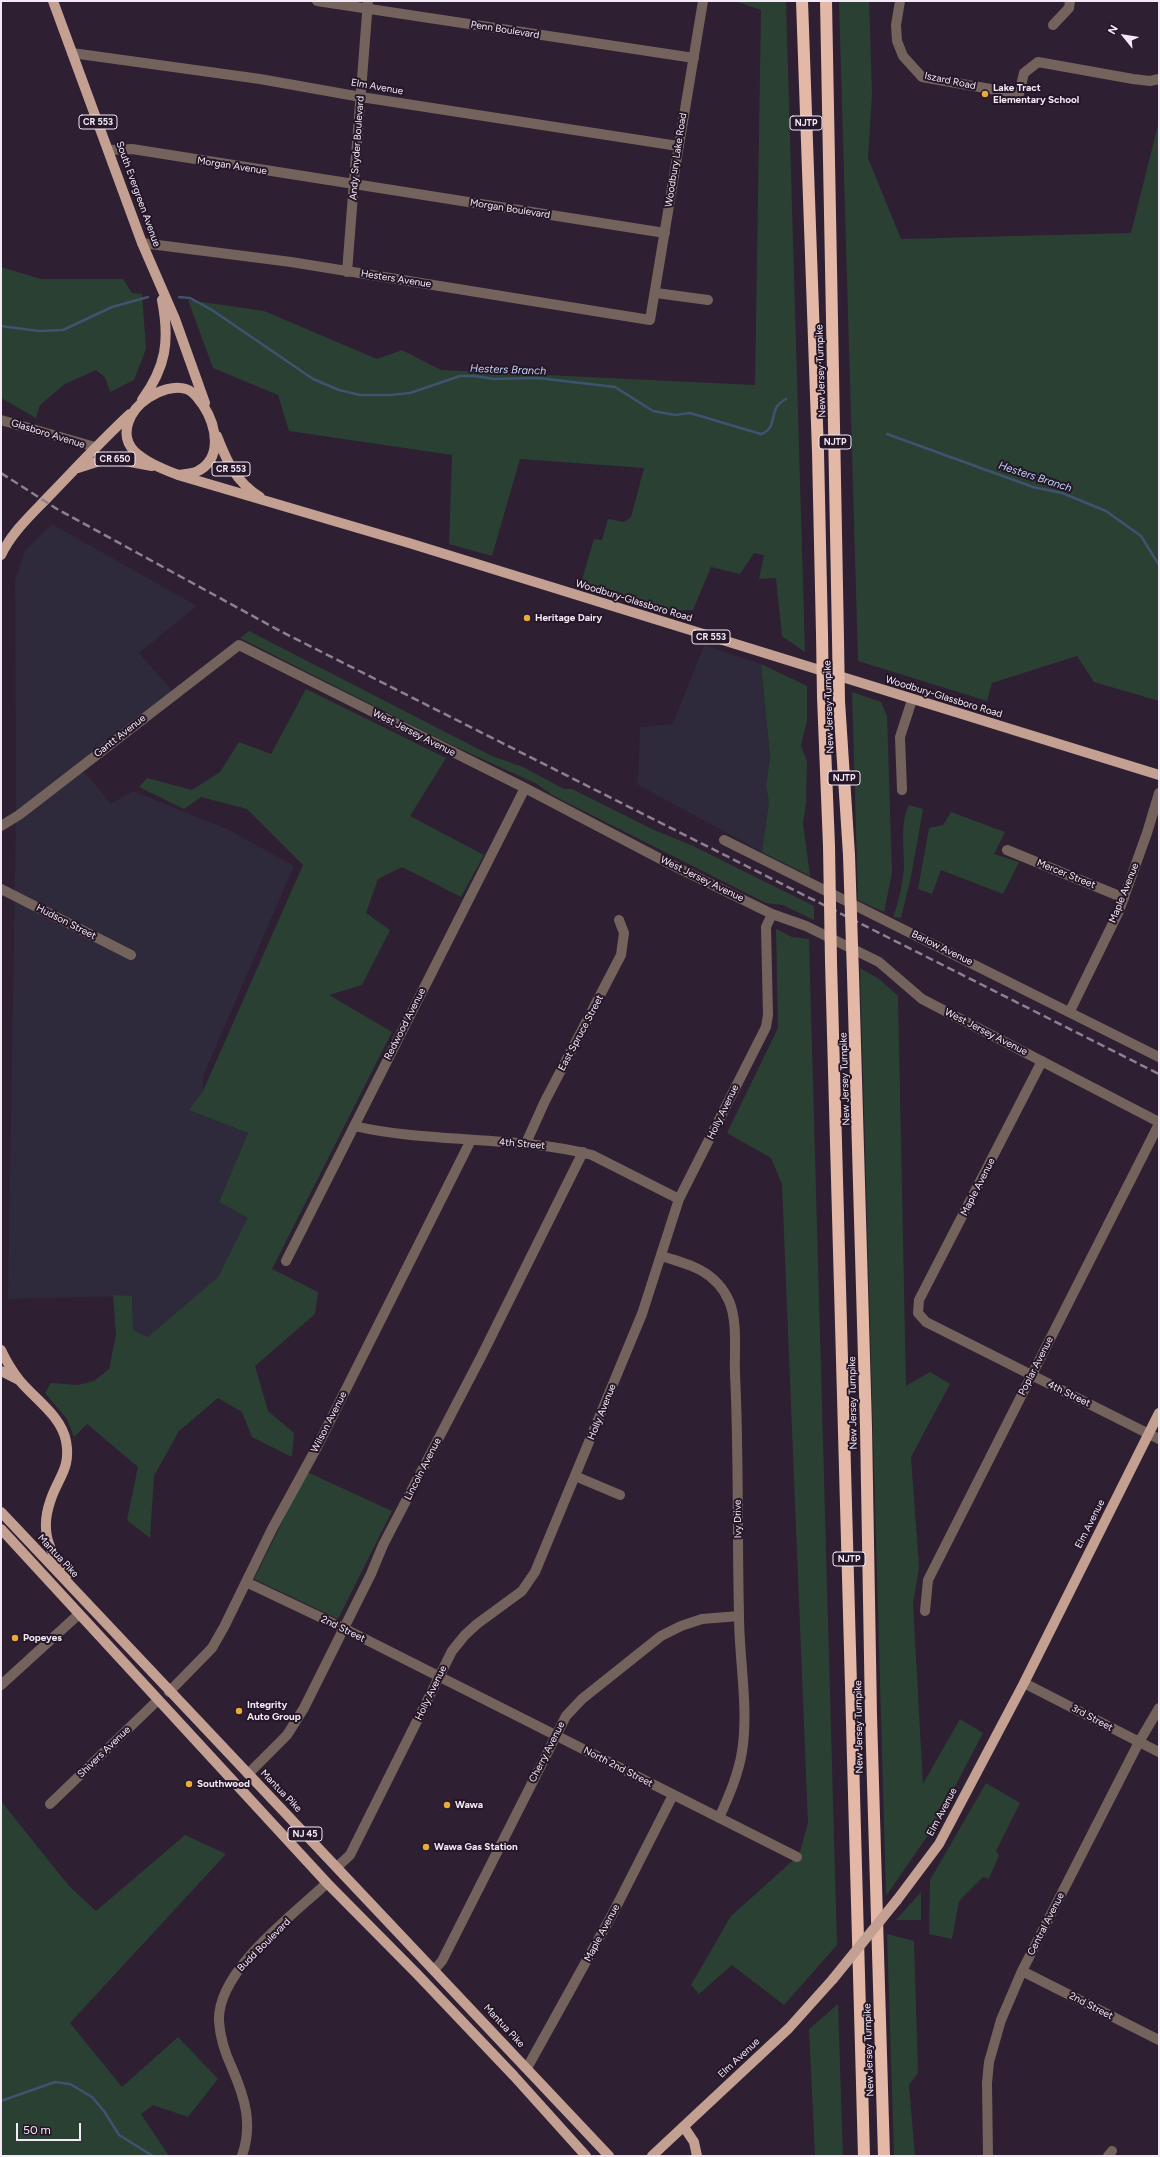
<!DOCTYPE html>
<html>
<head>
<meta charset="utf-8">
<style>
	body { margin:0 }
	#map { position:relative; width:1160px; height:2157px; overflow:hidden; background:#2e1f32; font-family:Figtree,sans-serif }
	canvas { display:block }
	.frame { position:absolute; inset:0; border:2px solid #f4eaf7; pointer-events:none }
	.north { position:absolute; left:1104px; top:16px; width:40px; height:40px; -webkit-text-stroke:3px #251628; paint-order:stroke; rotate:300deg; font-size:11px; font-weight:700; line-height:16px; text-align:center; color:#f4eaf7 }
	.north::after { content:''; display:block; margin:auto; width:14px; height:18px; background:#f4eaf7; clip-path:polygon(50% 0,100% 100%,50% 72%,0 100%) }
	.scale { position:absolute; left:16px; top:2123px; width:65px; height:18px; box-sizing:border-box; border:2px solid #f4eaf7; border-top:0; padding-left:5px; font-size:12px; line-height:14px; white-space:nowrap; color:#f4eaf7; -webkit-text-stroke:3px #251628; paint-order:stroke }
</style>
</head>
<body>
<div id="map">
<canvas width="1160" height="2157"></canvas>
<div class="frame"></div>
<div class="north">N</div>
<div class="scale">50 m</div>
</div>
<script>
const ctx = document.querySelector('canvas').getContext('2d');
ctx.lineJoin = 'round';
function paint(path, color) { ctx.fillStyle = color; ctx.fill(path, 'evenodd'); }
function strokePath(path, color, width, dash) { ctx.strokeStyle = color; ctx.lineWidth = width; ctx.lineCap = dash ? 'butt' : 'round'; ctx.setLineDash(dash || []); ctx.stroke(path); }
function write(font, color, halo, rows, align = 'center') {
  ctx.font = font + ' Figtree,sans-serif'; ctx.lineWidth = 4; ctx.setLineDash([]); ctx.textBaseline = 'middle'; ctx.strokeStyle = halo; ctx.fillStyle = color; for (const [text, x, y, turn = 0] of rows) {
    ctx.save(); ctx.translate(x, y); ctx.rotate((+turn || 0) * Math.PI / 180); ctx.textAlign = isNaN(turn) ? turn : align; if (halo) ctx.strokeText(text, 0, 0); ctx.fillText(text, 0, 0); ctx.restore();
  }
}
paint(new Path2D(`
	M 52,524 L 197,606 L 139,653 L 176,695 L 83,770 L 111,804 L 133,791 L 229,830 L 294,866 L 203,1076 L 203,1091 L 189,1110 L 248,1133 L 219,1202 L 249,1218 L 218,1277 L 148,1337 L 133,1330 L 132,1296 L 8,1299 L 16,811 L 15,581 L 25,550 Z
	M 704,645 L 761,664 L 770,757 L 766,787 L 769,802 L 762,852 L 638,785 L 640,727 L 673,724 Z`), '#2e2a3b');
paint(new Path2D(`
	M 735,1 L 786,1 L 805,652 L 782,636 L 776,578 L 759,579 L 764,555 L 754,553 L 740,574 L 711,567 L 693,610 L 672,610 L 581,583 L 594,539 L 602,540 L 608,519 L 624,522 L 631,517 L 644,468 L 520,459 L 492,556 L 449,544 L 452,455 L 289,431 L 278,395 L 213,368 L 188,300 L 264,311 L 377,359 L 402,350 L 441,370 L 755,385 L 761,10 Z
	M 839,1 L 869,1 L 872,93 L 868,158 L 901,239 L 1131,233 L 1159,121 L 1159,701 L 1094,682 L 1077,656 L 992,683 L 987,701 L 858,661 Z
	M 1,267 L 41,279 L 123,279 L 132,293 L 142,294 L 146,349 L 134,380 L 110,392 L 105,377 L 96,370 L 65,384 L 40,405 L 36,418 L 1,398 Z
	M 249,631 L 492,756 L 523,767 L 564,789 L 572,789 L 654,830 L 691,845 L 814,906 L 814,920 L 783,905 L 766,903 L 552,795 L 537,784 L 443,741 L 240,638 Z
	M 761,664 L 807,686 L 807,720 L 801,746 L 807,761 L 806,804 L 803,823 L 810,876 L 762,852 L 769,802 L 766,787 L 770,757 Z
	M 306,689 L 446,758 L 410,816 L 484,855 L 461,897 L 402,867 L 378,879 L 366,913 L 390,930 L 362,985 L 329,995 L 392,1032 L 272,1269 L 318,1292 L 315,1314 L 255,1366 L 268,1411 L 294,1433 L 292,1457 L 252,1437 L 242,1412 L 218,1398 L 179,1431 L 154,1476 L 150,1538 L 127,1520 L 138,1467 L 87,1424 L 74,1437 L 67,1419 L 45,1393 L 51,1383 L 78,1385 L 94,1381 L 109,1369 L 116,1335 L 113,1295 L 132,1296 L 133,1330 L 148,1337 L 218,1277 L 248,1218 L 219,1202 L 248,1133 L 189,1110 L 203,1091 L 303,865 L 247,809 L 201,797 L 184,809 L 139,787 L 147,778 L 192,790 L 220,772 L 239,742 L 271,754 Z
	M 852,692 L 881,702 L 887,716 L 892,873 L 884,912 L 858,900 Z
	M 909,805 L 923,809 L 911,877 L 901,918 L 893,917 C 899,901 903,883 904,866 C 904,846 900,823 909,805 Z
	M 951,812 L 1005,832 L 994,854 L 1019,862 L 1003,894 L 941,870 L 932,894 L 918,889 L 929,828 L 943,825 Z
	M 776,929 L 792,937 L 809,939 L 837,1945 L 784,2005 L 732,1965 L 699,1994 L 691,1985 L 731,1916 L 799,1855 L 808,1823 L 782,1184 L 771,1158 L 727,1133 L 778,1028 Z
	M 860,968 L 879,979 L 898,996 L 906,1386 L 930,1372 L 950,1384 L 911,1457 L 919,1568 L 913,1603 L 923,1784 L 960,1719 L 983,1733 L 935,1825 L 886,1896 Z
	M 307,1472 L 392,1511 L 338,1619 L 254,1579 Z
	M 986,1783 L 1020,1803 L 996,1851 L 999,1855 L 989,1879 L 983,1877 L 959,1901 L 952,1939 L 929,1934 L 930,1880 Z
	M 1,1801 L 69,1886 L 96,1911 L 185,1835 L 226,1854 L 70,2023 L 122,2087 L 178,2037 L 218,2079 L 188,2117 L 153,2105 L 141,2114 L 169,2156 L 1,2156 Z
	M 921,1892 L 921,1920 L 896,1920 Z
	M 887,1934 L 914,1941 L 918,2073 L 909,2085 L 915,2156 L 894,2156 Z
	M 838,2004 L 843,2156 L 815,2156 L 809,2029 Z`), '#2a4032');
strokePath(new Path2D(`
	M 179,297 L 190,298 L 212,310 L 313,379 L 339,390 L 360,395 L 390,395 L 410,393 L 460,376 L 475,376 L 494,379 L 538,378 L 615,387 L 653,411 L 675,415 L 690,413 L 761,434 C 780,427 766,409 786,399
	M 1,326 L 39,331 L 63,330 L 112,307 L 148,297
	M 887,434 L 1033,487 L 1062,493 L 1106,511 L 1141,536 L 1159,565
	M 1,2101 L 55,2082 L 70,2084 L 92,2097 L 104,2111 L 119,2135 L 153,2156`), '#3e5370', 2.5);
strokePath(new Path2D(`
	M 317,1 L 694,58
	M 900,1 L 896,25 L 897,41 L 903,56 L 922,77 L 1019,94 L 1024,73 L 1038,62 L 1133,79 L 1150,81 L 1159,79
	M 1053,25 L 1069,8 L 1070,1
	M 72,53 L 260,79 L 361,97 L 678,146
	M 109,150 L 132,149 L 665,233
	M 142,243 L 291,262 L 650,320 L 703,1
	M 347,272 L 368,1
	M 656,293 L 708,300
	M 1,420 L 95,447
	M 902,790 L 900,737 L 912,700
	M 1,826 L 19,815 L 239,645 L 525,788 L 672,865 L 772,914 L 806,926 L 879,962 L 922,999 L 1159,1122
	M 724,840 L 1159,1057
	M 1007,850 L 1124,898
	M 1,889 L 131,955
	M 1070,1011 L 1119,911 L 1147,833 L 1159,793
	M 1042,1061 L 919,1300 L 918,1313 L 926,1322 L 1159,1439
	M 354,1126 C 432,1144 514,1135 592,1155 L 679,1199
	M 526,1143 L 545,1101 L 621,955 L 624,933 L 619,920
	M 661,1256 C 689,1264 716,1271 729,1301 C 738,1322 734,1351 735,1374 C 739,1454 737,1534 739,1615 C 739,1660 749,1707 742,1752 C 738,1775 729,1796 719,1818
	M 286,1261 L 525,788
	M 575,1476 L 620,1495
	M 246,1582 L 343,1628 L 797,1857
	M 925,1611 L 928,1580 L 1159,1124
	M 1024,1683 L 1159,1752
	M 1,1685 L 79,1614
	M 169,1692 L 212,1648 L 224,1627 L 272,1529 L 317,1447 L 471,1140
	M 248,1774 L 287,1735 L 304,1708 L 371,1574 L 383,1545 L 482,1355 L 583,1152
	M 50,1804 L 158,1700
	M 337,1867 L 350,1855 L 452,1651 L 465,1635 L 477,1624 L 522,1591 L 535,1572 L 642,1314 L 679,1199 L 766,1027 L 768,1015 L 766,927 L 772,914
	M 434,1970 L 442,1961 L 566,1716 L 582,1699 L 661,1636 L 681,1626 L 702,1619 L 739,1616
	M 1022,1971 L 1159,2040
	M 527,2068 L 613,1913 L 673,1795
	M 242,2156 C 253,2124 245,2098 232,2068 C 225,2053 220,2038 219,2021 C 217,1971 293,1915 327,1883
	M 988,2156 L 987,2083 L 989,2062 L 1001,2020 L 1022,1971 L 1139,1742 L 1159,1708
	M 1108,2156 L 1112,2151`), '#74635c', 10);
strokePath(new Path2D(`
	M 53,1 L 142,243 L 175,319 L 205,403
	M 142,400 C 166,367 170,341 162,300
	M 217,436 C 227,462 236,482 260,497
	M 78,468 L 109,458 L 152,466
	M 178,475 C 184,474 191,474 196,472 C 224,459 216,425 203,405 C 198,399 194,391 186,389 C 174,385 158,391 148,398 C 131,409 117,434 135,452 C 147,463 163,469 178,475 L 409,543 L 1159,775
	M 1,555 C 12,532 31,515 49,496 C 76,468 102,440 130,414
	M 1,1350 C 6,1361 13,1372 20,1381 C 36,1400 61,1416 66,1441 C 71,1468 59,1476 51,1499 C 40,1529 47,1551 68,1574
	M 1,1371 L 17,1379
	M 1,1512 L 609,2156
	M 1,1529 L 327,1883 L 418,1975 L 514,2076 L 586,2156
	M 897,1900 L 939,1844 L 1024,1683 L 1159,1413
	M 684,2127 L 694,2142 L 697,2156
	M 652,2156 L 789,2028 L 833,1979`), '#c3a091', 10);
strokePath(new Path2D(`
	M 802,1 L 818,452 L 822,634
	M 826,1 L 838,639
	M 823,697 L 829,846
	M 839,701 L 849,855
	M 831,962 L 864,2156
	M 853,975 L 866,1427 L 871,1715 L 884,2156`), '#e3b8a6', 12);
strokePath(new Path2D(`
	M 1,473 L 57,509 L 282,632 L 1159,1074`), '#8d8090', 2.5, [8, 4]);
strokePath(new Path2D(`
	M 833,1979 L 897,1900`), '#c3a091', 10);
strokePath(new Path2D(`
	M 822,634 L 823,697
	M 838,639 L 839,701
	M 829,846 L 831,962
	M 849,855 L 853,975`), '#e3b8a6', 12);
for (const [x, y, r, color] of [
	[985,94,4,"#e9ab38"],
	[527,618,4,"#e9ab38"],
	[15,1638,4,"#e9ab38"],
	[239,1711,4,"#e9ab38"],
	[189,1784,4,"#e9ab38"],
	[447,1805,4,"#e9ab38"],
	[426,1847,4,"#e9ab38"]
]) { const dot = new Path2D(); dot.arc(x, y, r, 0, 2 * Math.PI); ctx.fillStyle = color; ctx.fill(dot); strokePath(dot, '#251628', 1.5); }
for (const [x, y, w] of [
	[98,122,38],
	[806,123,32],
	[835,442,32],
	[115,459,40],
	[231,469,38],
	[711,637,38],
	[844,778,32],
	[849,1559,32],
	[305,1834,34]
]) { const box = new Path2D(); box.roundRect(x - w / 2, y - 7, w, 14, 3); ctx.fillStyle = '#251628'; ctx.fill(box); strokePath(box, '#f4eaf7', 1); }
write('bold 9px', '#f4eaf7', null, [
	["CR 553",98,122],
	["NJTP",806,123],
	["NJTP",835,442],
	["CR 650",115,459],
	["CR 553",231,469],
	["CR 553",711,637],
	["NJTP",844,778],
	["NJTP",849,1559],
	["NJ 45",305,1834]
]);
write('10px', '#f4eaf7', '#251628', [
	["Penn Boulevard",505,30,9],
	["Iszard Road",950,81,12],
	["Elm Avenue",377,87,10],
	["Andy Snyder Boulevard",357,148,-86],
	["Woodbury Lake Road",676,160,-81],
	["Morgan Avenue",232,166,9],
	["South Evergreen Avenue",138,194,70],
	["Morgan Boulevard",510,209,9],
	["Hesters Avenue",396,279,9],
	["New Jersey Turnpike",821,371,-92],
	["Glasboro Avenue",48,434,17],
	["Woodbury-Glassboro Road",634,601,17],
	["Woodbury-Glassboro Road",944,697,17],
	["New Jersey Turnpike",829,707,-92],
	["West Jersey Avenue",414,733,27],
	["Gantt Avenue",120,736,-38],
	["Mercer Street",1066,874,22],
	["West Jersey Avenue",702,879,26],
	["Maple Avenue",1124,893,-68],
	["Hudson Street",66,922,27],
	["Barlow Avenue",942,948,26],
	["Redwood Avenue",405,1024,-63],
	["West Jersey Avenue",986,1032,27],
	["East Spruce Street",581,1033,-62],
	["New Jersey Turnpike",845,1079,-92],
	["Holly Avenue",723,1112,-64],
	["4th Street",522,1144,5],
	["Maple Avenue",978,1187,-63],
	["Poplar Avenue",1036,1366,-63],
	["4th Street",1069,1394,26],
	["New Jersey Turnpike",853,1403,-91],
	["Holly Avenue",602,1412,-68],
	["Wilson Avenue",329,1422,-63],
	["Lincoln Avenue",423,1469,-63],
	["Ivy Drive",738,1519,-91],
	["Elm Avenue",1090,1524,-63],
	["Mantua Pike",58,1556,47],
	["2nd Street",343,1629,26],
	["Holly Avenue",431,1693,-64],
	["3rd Street",1092,1718,28],
	["New Jersey Turnpike",859,1727,-91],
	["Shivers Avenue",104,1752,-44],
	["Cherry Avenue",547,1752,-63],
	["North 2nd Street",618,1767,27],
	["Mantua Pike",281,1791,46],
	["Elm Avenue",942,1812,-62],
	["Central Avenue",1046,1924,-63],
	["Maple Avenue",602,1933,-62],
	["Budd Boulevard",264,1945,-45],
	["2nd Street",1091,2006,27],
	["Mantua Pike",504,2026,47],
	["New Jersey Turnpike",869,2050,-92],
	["Elm Avenue",739,2058,-43]
]);
write('bold 10px', '#f4eaf7', '#251628', [
	["Lake Tract",993,88],
	["Elementary School",993,100],
	["Heritage Dairy",535,618],
	["Popeyes",23,1638],
	["Integrity",247,1705],
	["Auto Group",247,1717],
	["Southwood",197,1784],
	["Wawa",455,1805],
	["Wawa Gas Station",434,1847]
], 'left');
write('italic 11px', '#bed5f5', '#251628', [
	["Hesters Branch",508,370,2],
	["Hesters Branch",1035,477,18]
]);
</script>
</body>
</html>
